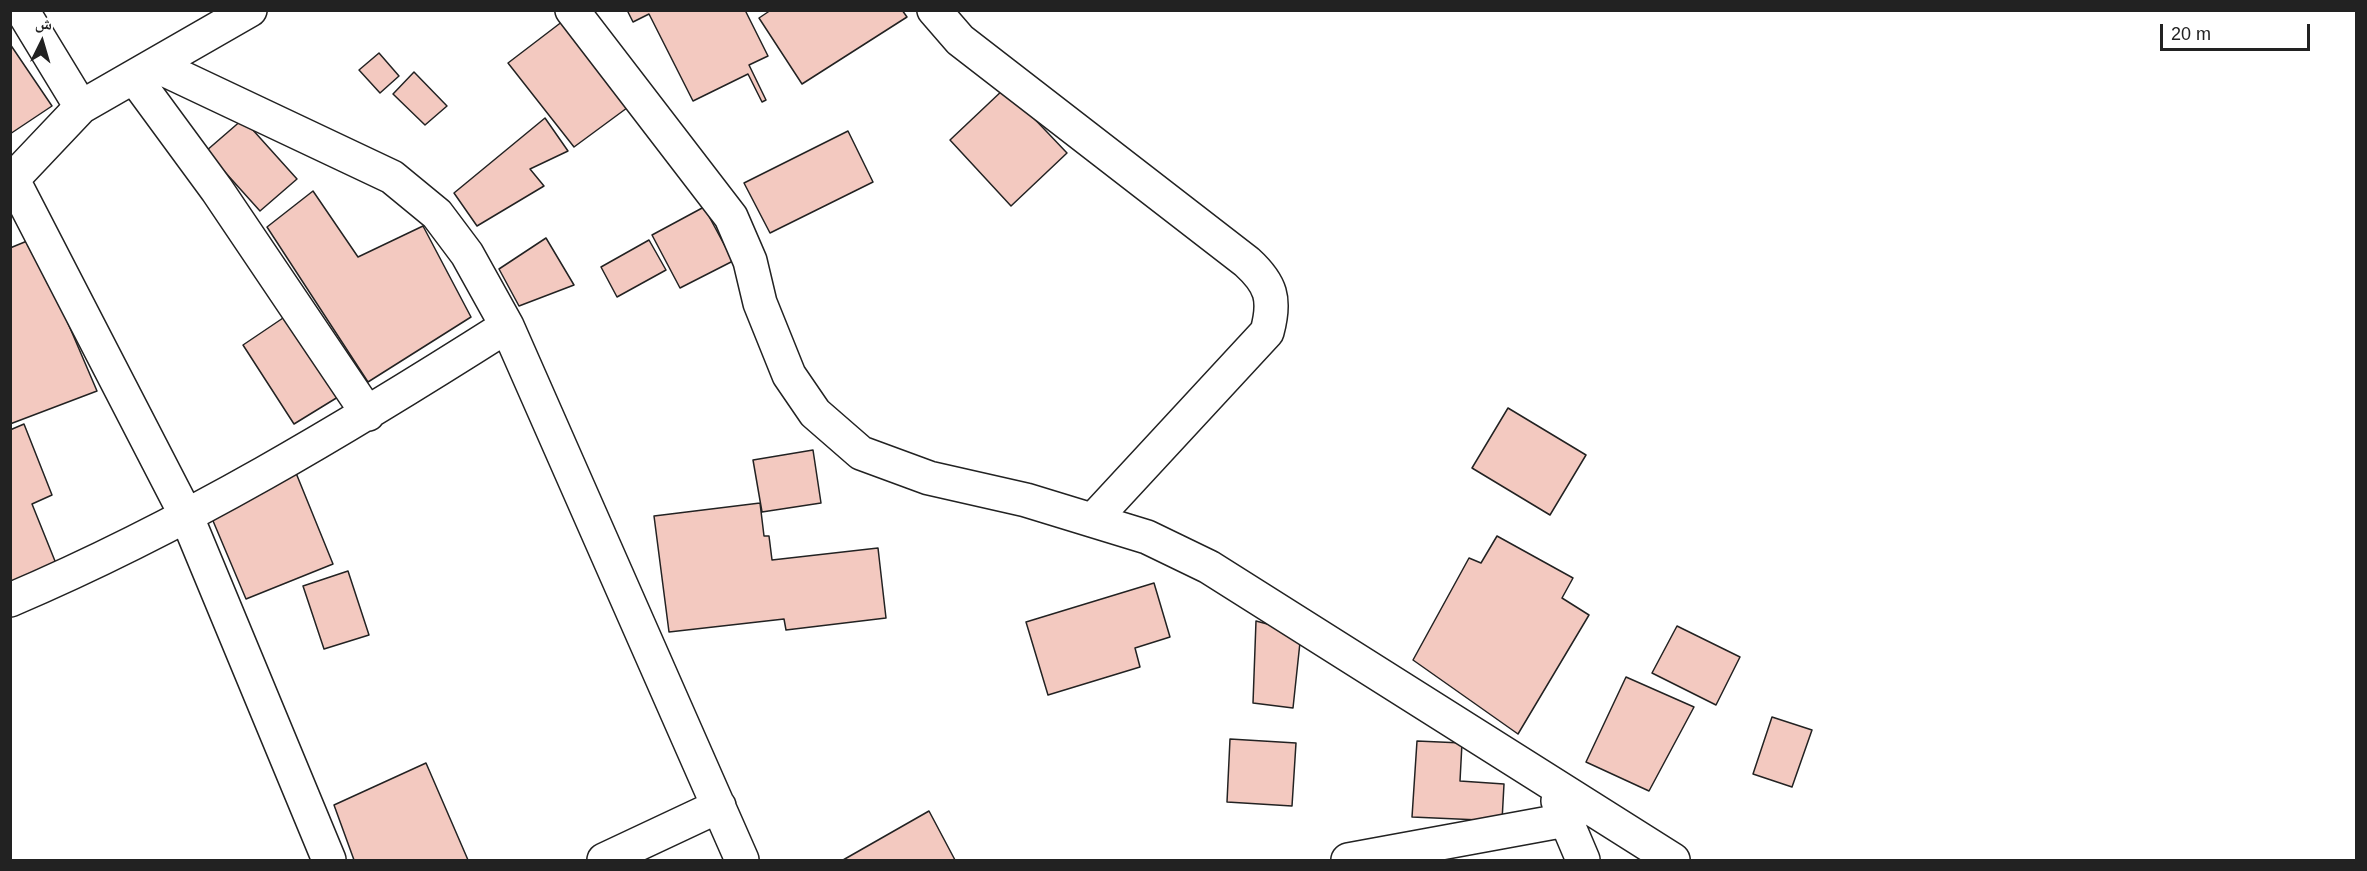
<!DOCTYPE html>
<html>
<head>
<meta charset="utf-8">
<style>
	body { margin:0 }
	#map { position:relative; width:2367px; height:871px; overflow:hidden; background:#fff; font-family:Helvetica,"Noto Naskh Arabic",sans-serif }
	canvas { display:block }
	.frame { position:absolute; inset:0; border:12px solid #222; pointer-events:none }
	.north { position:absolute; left:12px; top:12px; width:60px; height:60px; -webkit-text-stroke:4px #fff; paint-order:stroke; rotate:5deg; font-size:16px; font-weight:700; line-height:24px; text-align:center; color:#222 }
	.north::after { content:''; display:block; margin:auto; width:21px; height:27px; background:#222; clip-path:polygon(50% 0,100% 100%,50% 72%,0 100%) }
	.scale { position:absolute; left:2160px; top:24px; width:150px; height:27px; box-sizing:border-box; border:3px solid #222; border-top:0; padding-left:8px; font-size:18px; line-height:21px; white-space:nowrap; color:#222; -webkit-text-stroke:4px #fff; paint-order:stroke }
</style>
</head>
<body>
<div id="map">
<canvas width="2367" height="871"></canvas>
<div class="frame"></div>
<div class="north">ش</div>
<div class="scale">20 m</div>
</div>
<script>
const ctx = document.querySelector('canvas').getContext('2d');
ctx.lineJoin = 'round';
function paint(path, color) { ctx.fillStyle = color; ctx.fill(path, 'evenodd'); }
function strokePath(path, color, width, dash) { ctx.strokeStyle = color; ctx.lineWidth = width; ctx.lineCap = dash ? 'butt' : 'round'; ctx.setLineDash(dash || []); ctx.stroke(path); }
const building = new Path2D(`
	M 627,10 L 745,10 L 768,56 L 749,65 L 766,100 L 762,102 L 748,74 L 693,101 L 649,14 L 633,22 Z
	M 771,10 L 902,10 L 907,17 L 802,84 L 759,18 Z
	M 563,21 L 631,105 L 574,147 L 508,63 Z
	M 10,44 L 52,106 L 10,134 Z
	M 379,53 L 399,76 L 380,93 L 359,70 Z
	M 414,72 L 447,106 L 425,125 L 393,94 Z
	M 1005,88 L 1067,153 L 1011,206 L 950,140 Z
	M 545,118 L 568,151 L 530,169 L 544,186 L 477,226 L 454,193 Z
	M 243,119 L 297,179 L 260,211 L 206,151 Z
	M 848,131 L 873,182 L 770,233 L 744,183 Z
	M 313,191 L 358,257 L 423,226 L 471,317 L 368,382 L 267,227 Z
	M 704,207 L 733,261 L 680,288 L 652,235 Z
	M 546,238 L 574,285 L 519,306 L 499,269 Z
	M 32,239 L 97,391 L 10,424 L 10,248 Z
	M 649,240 L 666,270 L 617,297 L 601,267 Z
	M 286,316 L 338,397 L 294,424 L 243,345 Z
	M 1508,408 L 1586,455 L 1550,515 L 1472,468 Z
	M 24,424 L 52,495 L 32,504 L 57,566 L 10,584 L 10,430 Z
	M 813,450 L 821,503 L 762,512 L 753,460 Z
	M 296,473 L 333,564 L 246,599 L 208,509 Z
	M 760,503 L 764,536 L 769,536 L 772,560 L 878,548 L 886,618 L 786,630 L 784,619 L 669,632 L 654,516 Z
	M 1497,536 L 1573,578 L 1562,598 L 1589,615 L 1518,734 L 1413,660 L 1469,558 L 1481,563 Z
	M 348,571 L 369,635 L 324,649 L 303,586 Z
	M 1154,583 L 1170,637 L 1135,648 L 1140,667 L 1048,695 L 1026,622 Z
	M 1256,621 L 1301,633 L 1293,708 L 1253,703 Z
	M 1677,626 L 1740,657 L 1716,705 L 1652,673 Z
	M 1626,677 L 1694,707 L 1649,791 L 1586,762 Z
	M 1772,717 L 1812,730 L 1792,787 L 1753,774 Z
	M 1230,739 L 1296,743 L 1292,806 L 1227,802 Z
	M 1417,741 L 1462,743 L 1460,781 L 1504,784 L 1502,821 L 1412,817 Z
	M 426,763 L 468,860 L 354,860 L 334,805 Z
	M 929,811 L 955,860 L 843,860 Z`);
paint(building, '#f3c9c0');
strokePath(building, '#222', 1.5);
const minor = new Path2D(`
	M 22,10 L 81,107
	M 572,10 L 731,217 L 750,261 L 760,303 L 789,375 L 815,413 L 861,453 L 929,478 L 1026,500 L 1147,537 L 1209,567 L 1673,860
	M 934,10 L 960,40 L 1247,262 C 1271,284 1276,299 1267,332 L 1093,520
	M 155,65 L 392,177 L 437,214 L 467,254 L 507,326 L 742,860
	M 134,77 L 217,190 L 368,414
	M 13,180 L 186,515 L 329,860
	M 10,182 L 81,107 L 250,10
	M 10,600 C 184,526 348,427 507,326
	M 1558,801 L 1583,860
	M 604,860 L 719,806
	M 1348,860 L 1566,820`);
strokePath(minor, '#222', 36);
strokePath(minor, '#fff', 33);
</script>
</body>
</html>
